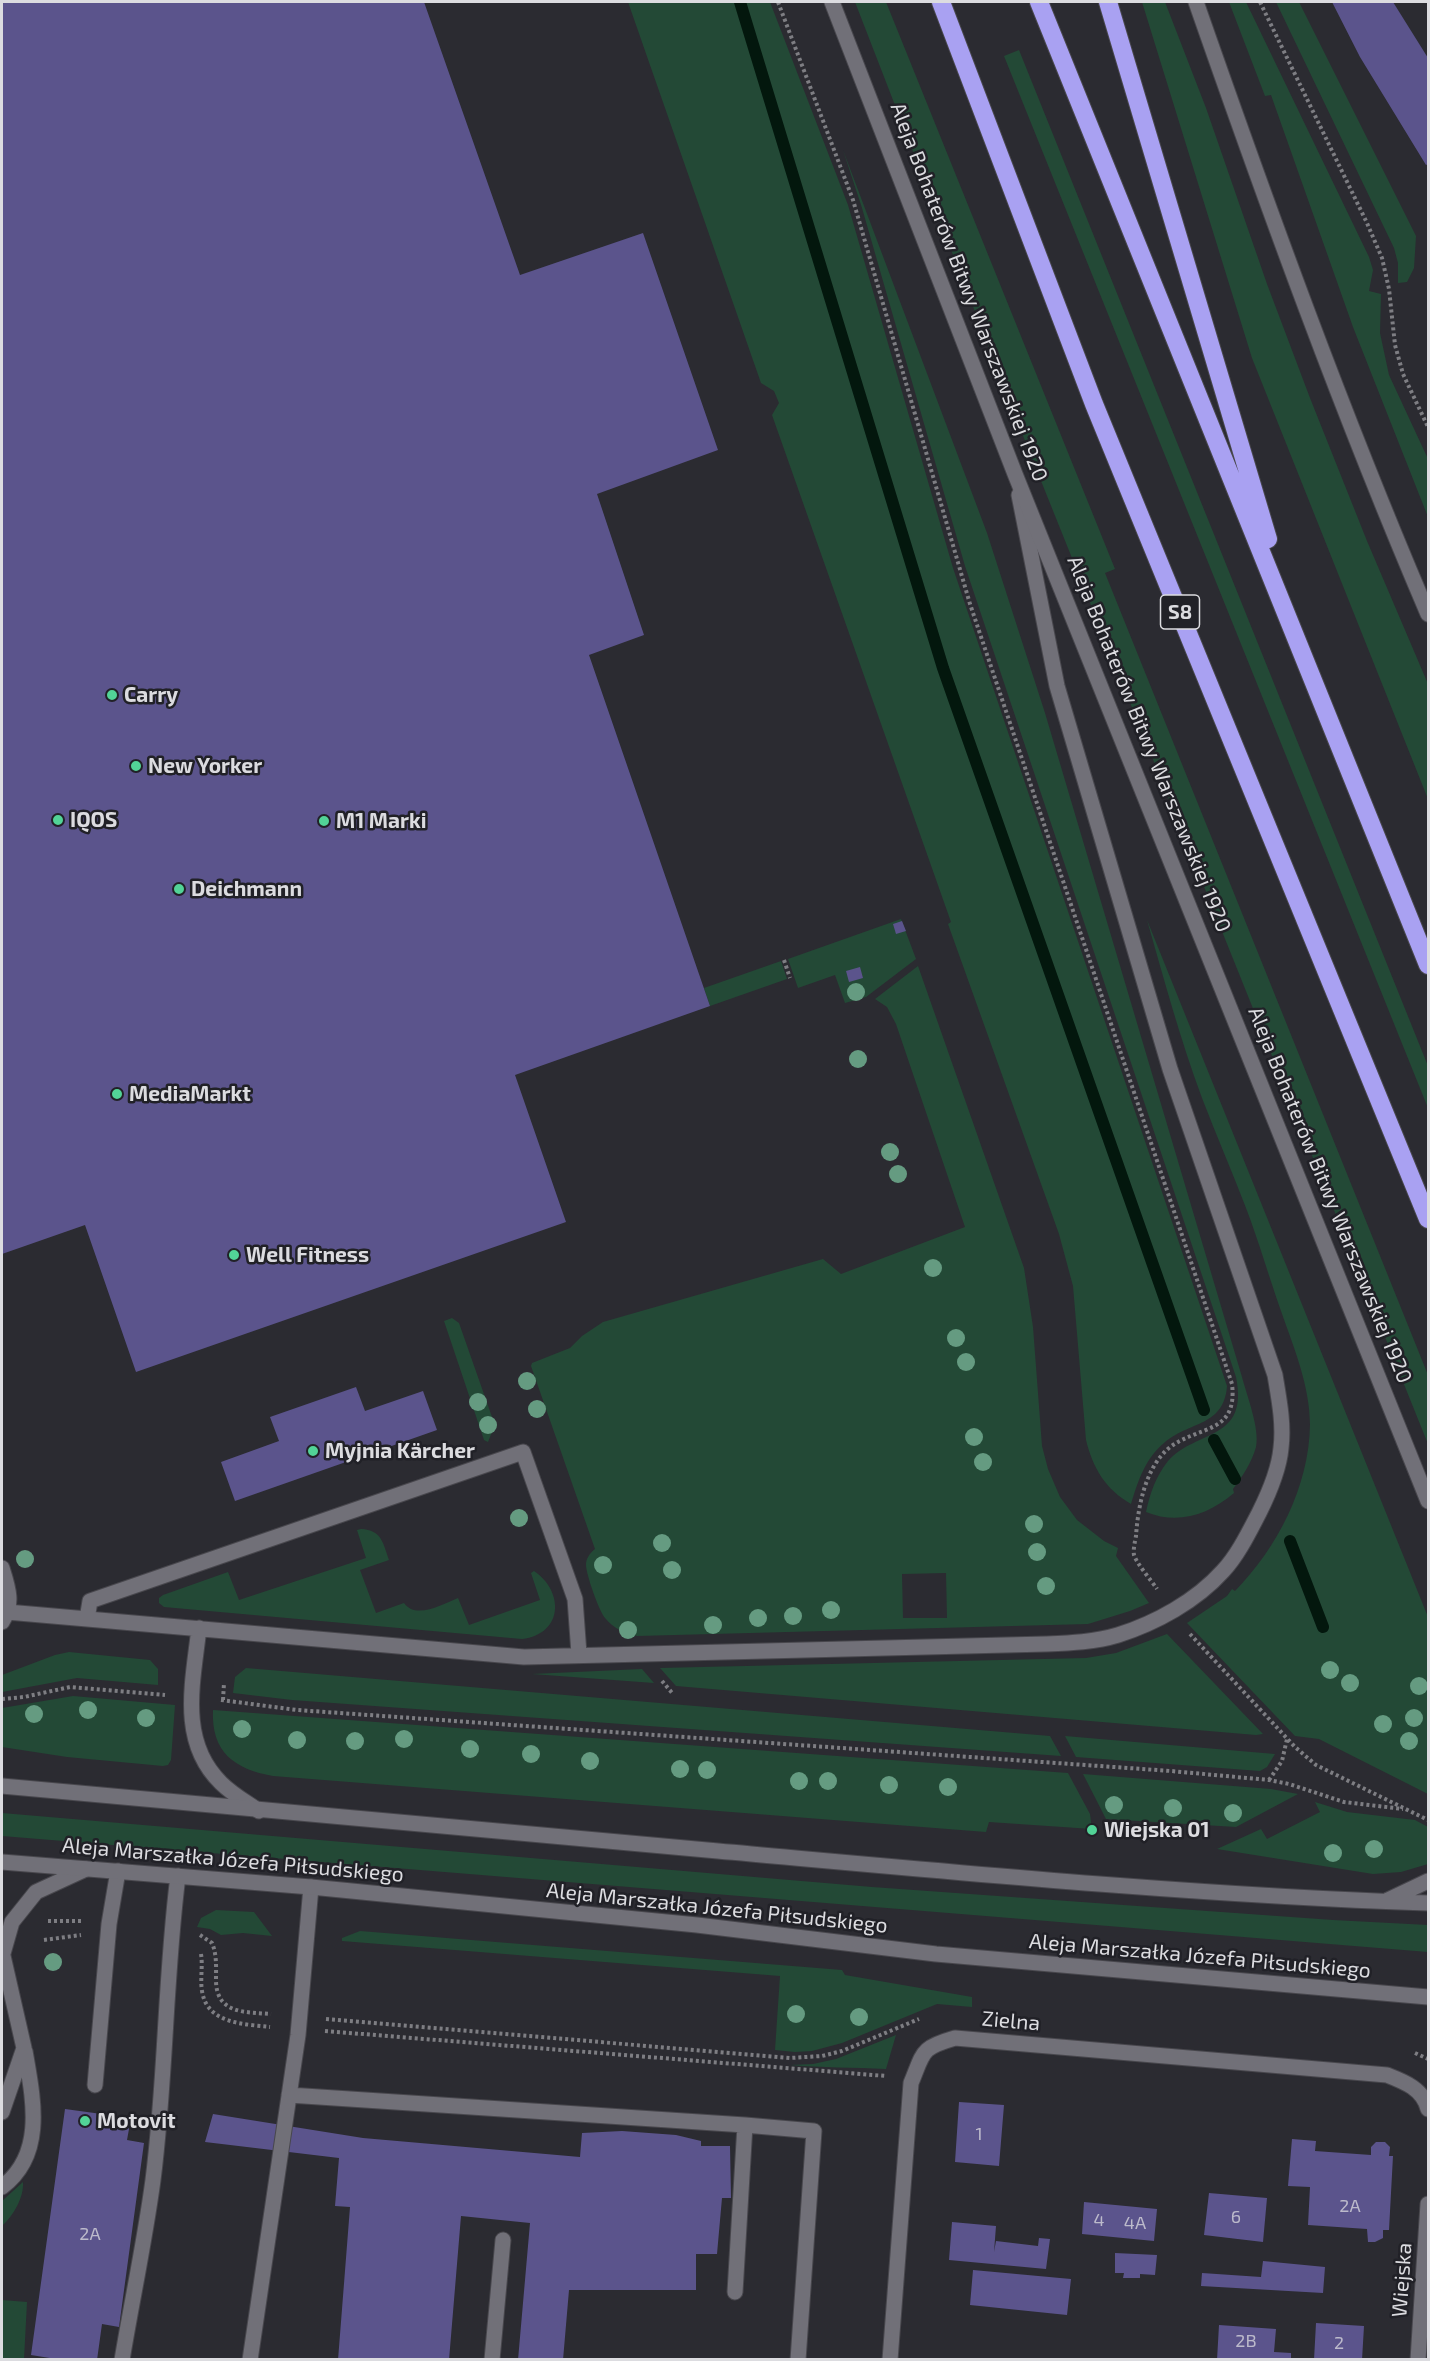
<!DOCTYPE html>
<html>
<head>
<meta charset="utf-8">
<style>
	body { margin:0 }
	#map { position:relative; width:1430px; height:2361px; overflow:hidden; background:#2b2b31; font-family:"Exo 2",sans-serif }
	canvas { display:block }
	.frame { position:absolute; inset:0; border:3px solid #dcdce0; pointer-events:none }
</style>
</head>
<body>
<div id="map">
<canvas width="1430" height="2361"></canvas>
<div class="frame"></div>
</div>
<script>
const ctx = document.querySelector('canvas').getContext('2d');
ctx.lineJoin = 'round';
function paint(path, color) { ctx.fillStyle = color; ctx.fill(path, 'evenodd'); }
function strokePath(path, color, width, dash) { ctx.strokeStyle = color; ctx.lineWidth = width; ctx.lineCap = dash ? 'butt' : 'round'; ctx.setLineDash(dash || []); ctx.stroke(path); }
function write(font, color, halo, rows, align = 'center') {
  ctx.font = font + ' "Exo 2",sans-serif'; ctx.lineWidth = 5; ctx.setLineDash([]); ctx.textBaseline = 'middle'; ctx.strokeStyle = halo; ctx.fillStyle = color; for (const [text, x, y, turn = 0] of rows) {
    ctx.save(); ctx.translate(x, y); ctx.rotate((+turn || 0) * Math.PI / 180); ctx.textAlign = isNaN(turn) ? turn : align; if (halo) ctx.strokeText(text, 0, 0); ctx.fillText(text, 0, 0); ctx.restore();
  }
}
paint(new Path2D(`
	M 628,2 L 770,2 L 848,205 L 953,568 L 1227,1386 C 1224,1427 1189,1421 1164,1443 C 1145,1459 1138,1481 1131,1504 C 1105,1489 1093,1468 1086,1440 L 1073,1286 L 1059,1234 L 948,924 L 951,922 L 772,415 L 779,403 L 774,391 L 761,383 Z
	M 855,2 L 886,2 L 1115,569 L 1105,573 L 1428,1375 L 1428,1444 L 1029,451 Z
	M 1142,2 L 1165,2 L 1206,108 L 1267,284 L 1310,398 L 1367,541 L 1428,684 L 1428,799 L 1252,358 Z
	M 1229,2 L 1246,2 L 1369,257 L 1373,270 L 1369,291 L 1381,294 L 1380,333 L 1389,375 L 1428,459 L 1428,517 L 1353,327 L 1271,95 L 1265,96 Z
	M 1276,2 L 1299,2 L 1416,236 L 1414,268 L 1407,282 L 1398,283 L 1398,263 L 1394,248 Z
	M 1019,50 L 1428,1066 L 1428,1108 L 1004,56 Z
	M 843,150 L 987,533 L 1045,713 L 1242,1377 C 1247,1396 1260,1429 1256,1447 C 1252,1462 1242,1477 1233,1489 L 1234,1493 C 1208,1515 1178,1525 1146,1512 C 1150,1493 1156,1476 1168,1461 C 1197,1429 1249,1441 1236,1377 L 965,566 L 862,208 Z
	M 901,919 L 916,959 L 866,997 L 845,1003 L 835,975 L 798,988 L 788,959 Z
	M 1147,920 L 1428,1617 L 1428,1794 L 1319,1739 L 1295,1736 L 1187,1623 L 1227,1596 L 1232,1589 L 1235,1591 C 1277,1548 1309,1487 1310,1425 C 1310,1386 1294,1348 1281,1311 C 1269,1277 1259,1242 1246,1208 C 1232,1171 1216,1135 1202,1098 C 1180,1039 1164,979 1147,920 Z
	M 781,961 L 787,979 L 710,1006 L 704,988 Z
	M 918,966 L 1024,1268 L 1033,1327 L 1042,1446 L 1048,1469 L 1060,1497 L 1077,1520 L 1104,1541 L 1118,1548 L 1116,1556 L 1149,1603 L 1130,1611 L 1088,1624 L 637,1636 C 625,1634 613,1628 605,1618 C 599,1611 586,1574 586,1565 C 586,1558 590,1553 595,1549 L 531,1366 L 532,1363 L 570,1348 L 582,1336 L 603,1322 L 823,1259 L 841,1274 L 965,1227 L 896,1024 L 887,1007 L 875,999 ZM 946,1573 L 947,1618 L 903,1618 L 902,1574 Z
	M 452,1318 L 459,1323 L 492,1417 L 492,1432 L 488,1442 L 484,1440 L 444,1321 Z
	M 361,1529 C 382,1530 383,1543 389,1560 L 360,1570 L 376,1613 L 404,1603 C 416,1620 443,1604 458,1598 L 469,1625 L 540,1600 L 531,1573 L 534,1571 C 564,1591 564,1634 522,1639 L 164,1607 L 159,1603 L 159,1598 L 163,1595 L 228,1572 L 239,1600 L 366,1558 L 357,1530 Z
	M 1167,1634 L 1263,1734 L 1256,1735 L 676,1686 L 660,1668 L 1086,1658 L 1116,1653 Z
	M 69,1652 L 150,1660 L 158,1669 L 158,1685 L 77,1678 L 2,1692 L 2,1675 L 55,1655 Z
	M 246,1668 L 1050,1736 L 1061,1756 L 292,1700 L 233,1693 L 235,1677 Z
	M 642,1669 L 654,1683 L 532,1674 Z
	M 73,1696 L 175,1705 L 171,1760 L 168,1765 L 163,1766 L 67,1757 L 2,1747 L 2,1708 Z
	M 213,1710 L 1068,1773 L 1090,1814 L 1092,1829 L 989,1822 L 986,1832 L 273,1776 C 234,1769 211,1752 213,1710 Z
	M 1065,1736 L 1275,1754 L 1267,1767 L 1260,1771 L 1076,1757 Z
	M 1083,1774 L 1271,1789 L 1298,1794 L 1236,1827 L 1106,1819 Z
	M 1315,1802 L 1347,1812 L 1415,1820 L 1428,1827 L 1428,1864 L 1401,1872 L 1373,1874 L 1217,1849 L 1261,1829 L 1267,1839 L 1320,1812 Z
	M 2,1813 L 872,1887 L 1333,1920 L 1428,1925 L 1428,1952 L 2,1836 Z
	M 216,1910 L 254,1912 L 272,1936 L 243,1933 L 221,1935 L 210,1929 L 197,1927 L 201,1918 Z
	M 360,1931 L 842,1970 L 845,1975 L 972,1997 L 972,2007 L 937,2004 L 842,2043 L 812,2051 L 795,2052 L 775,2050 L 780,1976 L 342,1941 L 342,1938 Z
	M 896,2035 L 886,2069 C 854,2067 822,2068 790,2065 L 813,2064 L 836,2059 Z
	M 23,2182 C 24,2198 13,2216 2,2226 L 2,2201 Z
	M 2,2300 L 27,2302 L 24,2359 L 2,2359 Z`), '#234936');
strokePath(new Path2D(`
	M 740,2 L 943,668 L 1204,1410
	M 1214,1440 L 1235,1479
	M 1290,1541 L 1323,1627`), '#03170d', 12);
paint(new Path2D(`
	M 2,2 L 424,2 L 520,275 L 643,233 L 718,450 L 597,494 L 644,635 L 589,655 L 710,1006 L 515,1075 L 566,1222 L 136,1372 L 85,1225 L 2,1254 Z
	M 1332,2 L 1393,2 L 1428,58 L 1428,164 L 1426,165 L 1360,57 Z
	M 902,921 L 906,931 L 896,934 L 893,924 Z
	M 860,967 L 863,978 L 849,982 L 846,971 Z
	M 356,1387 L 365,1411 L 423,1391 L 437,1430 L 235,1501 L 221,1462 L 279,1441 L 270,1417 Z
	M 959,2102 L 1004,2105 L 999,2166 L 955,2162 Z
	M 65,2109 L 131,2118 L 127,2140 L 144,2143 L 119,2327 L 102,2324 L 97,2360 L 62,2360 L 31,2355 Z
	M 213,2114 L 363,2138 L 580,2157 L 582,2133 L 622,2131 L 676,2135 L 701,2141 L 701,2146 L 730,2146 L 731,2198 L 722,2198 L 717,2254 L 696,2254 L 696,2290 L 569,2290 L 563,2360 L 518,2360 L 530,2223 L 461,2216 L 449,2360 L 338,2360 L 350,2207 L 335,2206 L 339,2158 L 205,2142 Z
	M 1292,2139 L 1316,2141 L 1315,2151 L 1371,2155 L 1371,2147 L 1376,2142 L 1385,2142 L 1390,2147 L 1389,2156 L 1393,2156 L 1389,2230 L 1383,2230 L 1383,2238 L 1375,2242 L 1368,2242 L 1367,2229 L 1308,2225 L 1310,2187 L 1288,2186 Z
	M 1209,2193 L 1267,2198 L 1263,2242 L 1204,2235 Z
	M 1084,2202 L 1157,2209 L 1154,2241 L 1082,2234 Z
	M 952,2222 L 996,2226 L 994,2252 L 996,2241 L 1038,2246 L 1039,2238 L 1050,2239 L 1046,2269 L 949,2260 Z
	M 1115,2253 L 1157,2255 L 1155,2275 L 1140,2274 L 1140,2278 L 1123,2278 L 1124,2273 L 1115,2273 Z
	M 1263,2261 L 1325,2267 L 1323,2293 L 1201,2286 L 1202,2273 L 1261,2277 Z
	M 973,2270 L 1071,2279 L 1067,2315 L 970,2305 Z
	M 1316,2323 L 1364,2326 L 1362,2360 L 1314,2360 Z
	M 1219,2325 L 1276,2329 L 1274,2352 L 1291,2353 L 1291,2360 L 1217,2360 Z`), '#5b548c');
const lane = new Path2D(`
	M 2,1568 C 8,1587 14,1604 2,1622
	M 7,1612 L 524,1657 L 1046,1644 C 1070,1643 1095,1642 1118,1635 C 1156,1623 1196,1601 1223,1571 C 1238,1555 1249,1532 1259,1513 C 1269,1493 1279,1470 1281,1448 C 1284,1424 1279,1399 1275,1375 L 1170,1069 L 1057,686 L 1019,495
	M 87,1619 L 90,1601 L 523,1452 L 575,1599 L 579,1654
	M 199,1628 C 193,1682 178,1741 221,1783 C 232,1794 246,1802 259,1811
	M 2,1957 L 12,1922 L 36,1892 L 86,1869
	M 95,2085 L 109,1924 L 118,1871
	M 289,2095 L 745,2125 L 735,2292
	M 2,2112 L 24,2048 L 3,1956
	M 745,2125 L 814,2131 L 798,2360
	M 2,2187 C 46,2154 33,2098 25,2051
	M 122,2360 C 132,2300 145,2240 153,2180 C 166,2079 165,1977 178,1876
	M 250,2360 L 298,2035 L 311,1887
	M 492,2360 L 503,2240`);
const street = new Path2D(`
	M 890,2360 L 911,2083 C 924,2052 920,2048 955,2038 L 1387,2075 C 1405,2082 1423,2089 1428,2109
	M 1418,2360 L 1428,2204`);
const secondary = new Path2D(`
	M 832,2 L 1015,474 L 1428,1501
	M 1196,2 C 1268,208 1342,413 1428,614
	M 2,1786 C 240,1809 479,1830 718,1851 C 954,1872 1191,1895 1428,1903
	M 2,1862 L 311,1887 L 697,1925 L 936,1954 L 1428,1997
	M 1388,1900 L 1428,1881`);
const highway = new Path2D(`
	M 941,2 L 1094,404 L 1428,1219
	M 1039,2 L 1428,965
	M 1108,2 L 1268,539`);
strokePath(lane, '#48474d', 17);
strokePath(street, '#48474d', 17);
strokePath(secondary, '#48474d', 17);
strokePath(highway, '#48474d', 20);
strokePath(new Path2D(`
	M 778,2 L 853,200 L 970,604 L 1232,1384 C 1238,1435 1198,1425 1169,1448 C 1145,1468 1138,1507 1136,1536 C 1135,1541 1133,1550 1134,1555 C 1137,1564 1151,1580 1157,1589
	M 1260,2 L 1367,223 L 1382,258 L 1389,289 L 1395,345 L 1403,374 L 1428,427
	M 784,960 L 790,978
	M 1190,1634 L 1295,1747 L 1316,1765 L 1428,1820
	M 662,1681 L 673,1694
	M 2,1699 L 24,1697 L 70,1687 L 165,1695
	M 221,1700 L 297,1710 L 1171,1771 L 1269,1780 L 1289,1784 L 1344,1802 L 1403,1809
	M 223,1700 L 224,1683
	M 1269,1780 L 1282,1761 L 1287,1739
	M 48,1921 L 82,1921
	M 200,1935 L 212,1943 C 217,1955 216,1967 216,1980 C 216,2014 245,2012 271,2014
	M 44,1940 L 81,1935
	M 201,1954 C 203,1966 200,1979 202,1991 C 207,2024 244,2024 270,2027
	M 326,2019 L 790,2058 L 822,2056 L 842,2051 L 919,2019
	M 325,2031 L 886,2076
	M 1415,2053 L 1428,2059`), '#7e7e83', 4, [3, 3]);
strokePath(lane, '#717078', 15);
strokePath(street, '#717078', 15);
strokePath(secondary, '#717078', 15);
strokePath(highway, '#a9a1f2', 18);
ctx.fillStyle = '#659b81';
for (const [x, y] of [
	[856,992],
	[858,1059],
	[890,1152],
	[898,1174],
	[933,1268],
	[956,1338],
	[966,1362],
	[527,1381],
	[478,1402],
	[537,1409],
	[488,1425],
	[974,1437],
	[983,1462],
	[519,1518],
	[1034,1524],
	[662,1543],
	[1037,1552],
	[25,1559],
	[603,1565],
	[672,1570],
	[1046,1586],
	[831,1610],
	[793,1616],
	[758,1618],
	[713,1625],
	[628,1630],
	[1330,1670],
	[1350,1683],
	[1419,1686],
	[88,1710],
	[34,1714],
	[146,1718],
	[1414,1718],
	[1383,1724],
	[242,1729],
	[404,1739],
	[297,1740],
	[355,1741],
	[1409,1741],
	[470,1749],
	[531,1754],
	[590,1761],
	[680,1769],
	[707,1770],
	[799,1781],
	[828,1781],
	[889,1785],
	[948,1787],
	[1114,1805],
	[1173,1808],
	[1233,1813],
	[1374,1849],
	[1333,1853],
	[53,1962],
	[796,2014],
	[859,2017]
]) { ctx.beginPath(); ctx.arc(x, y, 9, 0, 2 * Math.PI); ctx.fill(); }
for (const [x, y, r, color] of [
	[112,695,6,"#52d397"],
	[136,766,6,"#52d397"],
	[58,820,6,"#52d397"],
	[324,821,6,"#52d397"],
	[179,889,6,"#52d397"],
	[117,1094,6,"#52d397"],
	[234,1255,6,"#52d397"],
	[313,1451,6,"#52d397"],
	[1092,1830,6,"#52d397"],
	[85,2121,6,"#52d397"]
]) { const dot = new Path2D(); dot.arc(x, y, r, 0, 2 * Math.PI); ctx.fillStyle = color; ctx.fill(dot); strokePath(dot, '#212127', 2); }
write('18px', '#bcbacb', null, [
	["1",979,2134],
	["2A",1350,2206],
	["6",1236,2217],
	["4",1099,2220],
	["4A",1135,2223],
	["2A",90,2234],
	["2B",1246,2341],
	["2",1339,2343]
]);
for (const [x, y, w] of [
	[1180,612,39]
]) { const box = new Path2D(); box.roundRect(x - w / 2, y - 17, w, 34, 4.5); ctx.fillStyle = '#212127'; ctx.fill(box); strokePath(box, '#dcdce0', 1.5); }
write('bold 20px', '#dcdce0', null, [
	["S8",1180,612]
]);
write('21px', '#dcdce0', '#212127', [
	["Aleja Bohaterów Bitwy Warszawskiej 1920",969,292,69],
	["Aleja Bohaterów Bitwy Warszawskiej 1920",1149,744,68],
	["Aleja Bohaterów Bitwy Warszawskiej 1920",1330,1195,68],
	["Aleja Marszałka Józefa Piłsudskiego",233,1860,5],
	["Aleja Marszałka Józefa Piłsudskiego",717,1908,6],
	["Aleja Marszałka Józefa Piłsudskiego",1200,1956,5],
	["Zielna",1011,2021,5],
	["Wiejska",1402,2280,-86]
]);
write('bold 21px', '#dcdce0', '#212127', [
	["Carry",124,695],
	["New Yorker",148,766],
	["IQOS",70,820],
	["M1 Marki",336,821],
	["Deichmann",191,889],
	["MediaMarkt",129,1094],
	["Well Fitness",246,1255],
	["Myjnia Kärcher",325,1451],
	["Wiejska 01",1104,1830],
	["Motovit",97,2121]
], 'left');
</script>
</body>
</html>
